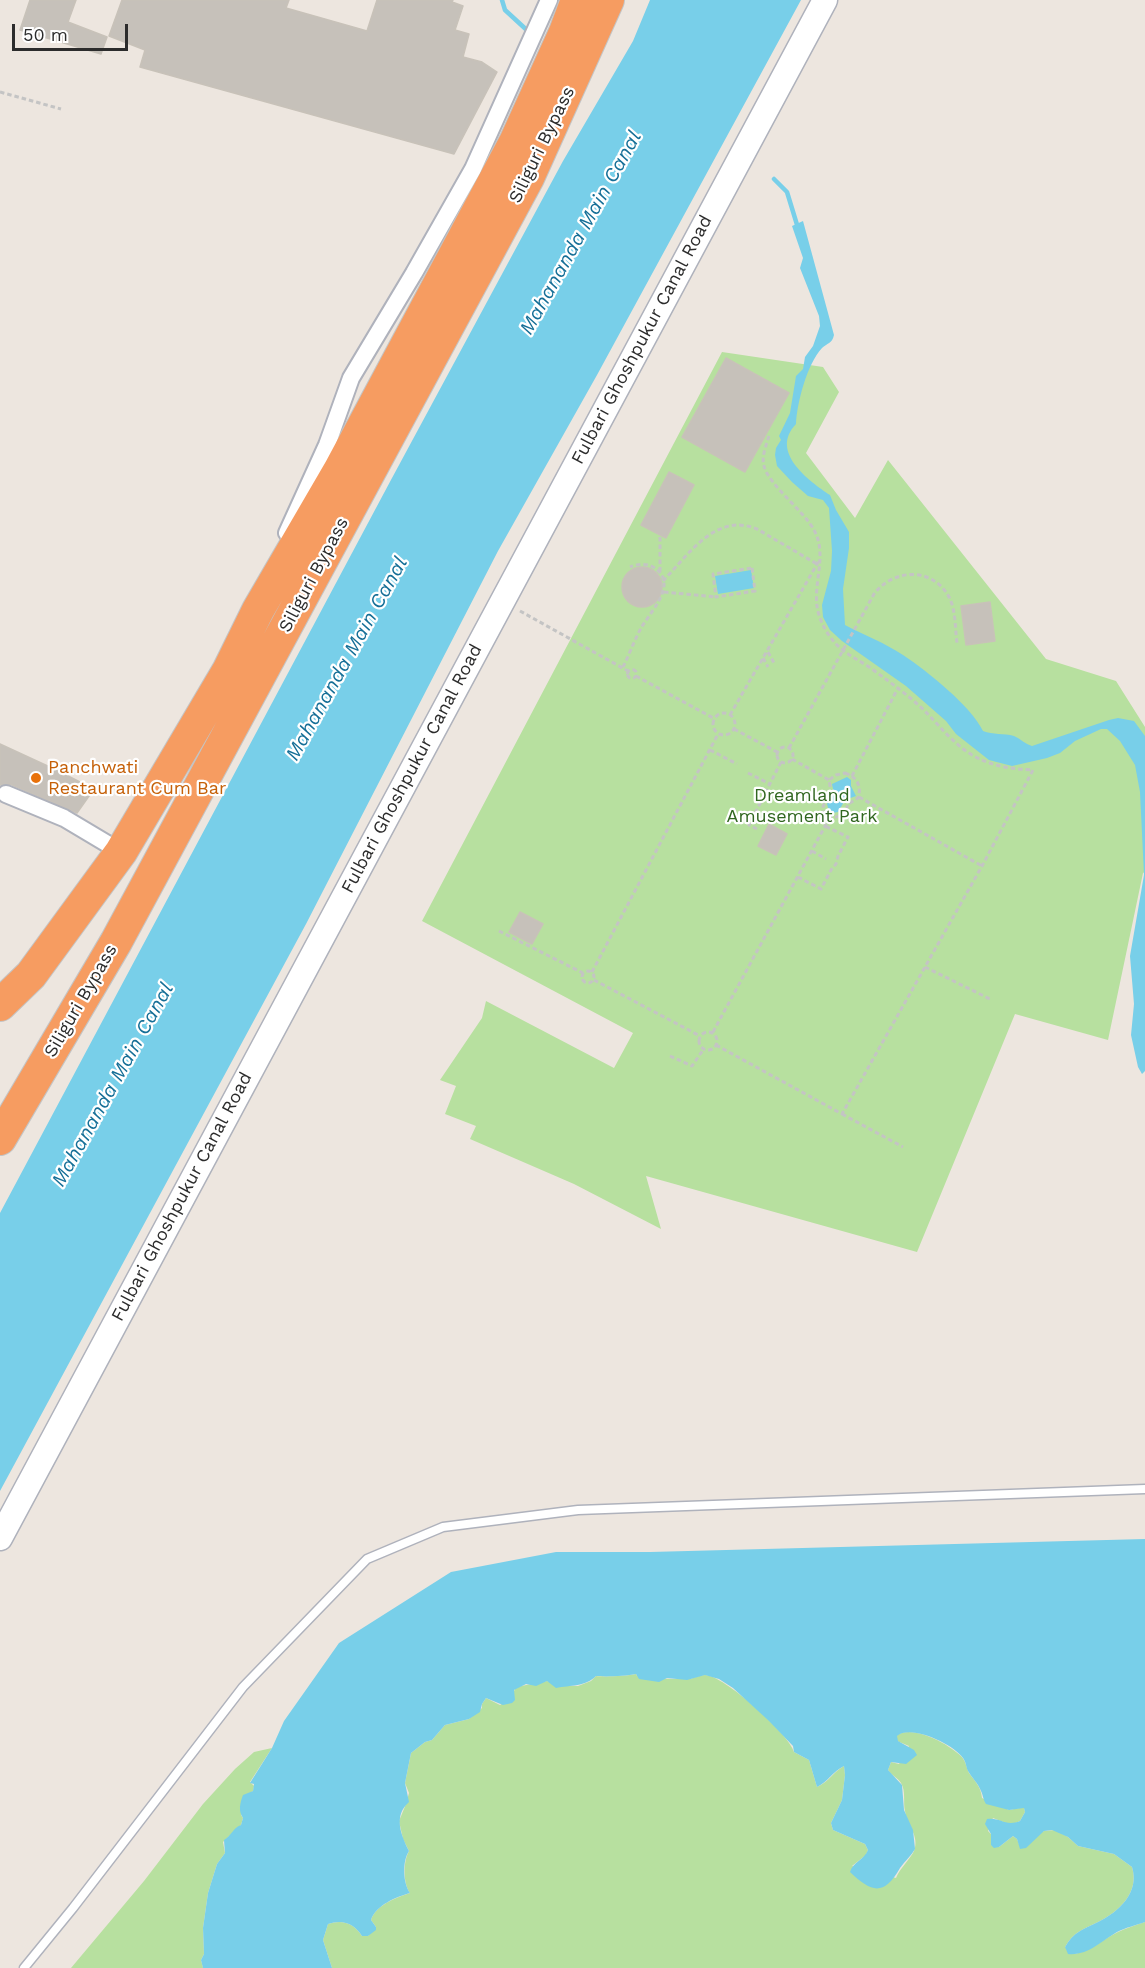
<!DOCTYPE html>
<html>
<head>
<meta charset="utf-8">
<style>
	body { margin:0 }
	#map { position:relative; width:1145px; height:1968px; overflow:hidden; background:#ede6df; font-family:"Work Sans",sans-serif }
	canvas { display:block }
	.scale { position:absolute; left:12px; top:24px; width:116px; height:27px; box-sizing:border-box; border:3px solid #2c2c2c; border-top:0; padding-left:8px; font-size:18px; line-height:21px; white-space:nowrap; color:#2c2c2c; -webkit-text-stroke:4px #fff; paint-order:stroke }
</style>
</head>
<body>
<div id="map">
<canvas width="1145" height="1968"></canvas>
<div class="scale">50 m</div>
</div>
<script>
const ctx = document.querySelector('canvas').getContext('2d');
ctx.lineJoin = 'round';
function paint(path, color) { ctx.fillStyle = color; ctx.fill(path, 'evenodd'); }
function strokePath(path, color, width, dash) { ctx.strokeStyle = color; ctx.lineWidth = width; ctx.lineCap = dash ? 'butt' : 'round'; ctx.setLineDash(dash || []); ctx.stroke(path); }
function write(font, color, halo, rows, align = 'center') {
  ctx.font = font + ' "Work Sans",sans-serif'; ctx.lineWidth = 4.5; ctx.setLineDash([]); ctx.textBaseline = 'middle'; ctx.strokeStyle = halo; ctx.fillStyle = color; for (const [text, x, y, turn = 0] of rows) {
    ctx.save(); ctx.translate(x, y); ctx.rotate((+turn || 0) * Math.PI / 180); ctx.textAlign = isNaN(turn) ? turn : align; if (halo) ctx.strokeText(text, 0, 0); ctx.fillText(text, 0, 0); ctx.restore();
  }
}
paint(new Path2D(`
	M 722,352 L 823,367 L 839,392 L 806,453 L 855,518 L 888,460 L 1046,659 L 1116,681 L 1145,727 L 1145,872 L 1143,873 L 1108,1040 L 1015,1014 L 917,1252 L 646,1176 L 661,1229 L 574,1184 L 470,1139 L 476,1126 L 445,1114 L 456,1086 L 440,1080 L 482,1018 L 486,1001 L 614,1068 L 633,1033 L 422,921 Z
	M 636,1674 L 637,1676 C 654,1679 670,1679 687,1679 C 693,1679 699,1675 705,1675 C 724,1675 790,1735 794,1752 L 809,1760 L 817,1787 C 829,1782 834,1771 844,1766 L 845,1775 L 842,1800 L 831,1823 L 833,1830 L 865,1844 L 868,1850 L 866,1855 L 852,1866 L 896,1878 C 900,1868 911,1858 914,1851 C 920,1836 907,1825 905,1811 C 903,1802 906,1791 901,1783 C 898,1778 891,1775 888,1770 L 891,1762 L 899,1764 L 909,1746 L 897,1741 L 896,1736 C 911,1723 949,1744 961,1756 C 966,1761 966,1767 969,1773 C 975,1781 981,1787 982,1798 L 1009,1810 L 1024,1807 L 1025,1812 L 1020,1821 L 1011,1825 L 993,1818 L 988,1831 L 991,1834 L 991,1845 L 999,1847 L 1013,1836 L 1017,1839 L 1019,1844 L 1044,1831 L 1055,1830 L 1068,1837 L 1078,1846 L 1114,1854 L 1132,1867 C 1140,1892 1119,1912 1098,1922 C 1084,1929 1073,1932 1065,1947 L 1075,1954 C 1093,1949 1102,1940 1118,1932 C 1126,1928 1136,1925 1145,1922 L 1145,1968 L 332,1968 L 323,1940 L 328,1924 C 342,1919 354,1923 362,1936 L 368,1936 L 376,1927 L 371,1920 C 376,1905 395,1898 410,1893 C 403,1883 403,1862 409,1851 L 403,1839 L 399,1821 L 406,1804 L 409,1793 L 405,1783 L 411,1753 L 425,1742 L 432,1740 L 445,1725 L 469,1719 L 482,1708 L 482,1704 L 486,1698 L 500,1705 L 514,1696 L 513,1693 L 516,1687 L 547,1681 L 562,1686 L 578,1686 L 591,1681 L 596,1676 C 605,1677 627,1676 636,1674 Z
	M 272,1748 L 250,1782 L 254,1786 L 253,1791 L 248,1794 L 241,1815 L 243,1818 L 241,1825 L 223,1842 L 225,1853 L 217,1864 L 208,1893 L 203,1928 L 204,1954 L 201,1960 L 203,1968 L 71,1968 L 144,1881 L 203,1804 L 235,1769 L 254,1752 Z`), '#b7e09f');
paint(new Path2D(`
	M 650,0 L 801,0 L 597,375 L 498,551 L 306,924 L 0,1491 L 0,1213 L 392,478 L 563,161 L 633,41 Z
	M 803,221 L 834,335 C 832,344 827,343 822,348 C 807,364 797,403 796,424 C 769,452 809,481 830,495 L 836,510 L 849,532 L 849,548 L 843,589 L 845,625 C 864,635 885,643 903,655 C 927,671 971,706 983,731 C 993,735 1004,733 1014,736 C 1021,739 1025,744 1032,746 L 1109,720 L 1118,718 L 1134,721 L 1145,736 L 1145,1071 L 1142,1074 L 1138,1067 L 1131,1035 L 1134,1004 L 1130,956 L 1144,875 L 1140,792 L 1135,765 L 1120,741 L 1107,729 L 1101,729 L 1075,741 L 1060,753 L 1047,758 L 1012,766 L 989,760 L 956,734 L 946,721 L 906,686 L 842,641 L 830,630 L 823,617 L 822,605 L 831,571 L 832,551 L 829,508 L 823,500 L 808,496 L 792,482 L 777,466 L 775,455 L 776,448 L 781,440 L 779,436 L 790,413 L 796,376 L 803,369 L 805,357 L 813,346 L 820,326 L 819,316 L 800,268 L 803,258 L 792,226 Z
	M 751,570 L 754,588 L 718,594 L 715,576 Z
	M 847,777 L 851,780 L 851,786 L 856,796 L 845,800 L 838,812 L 832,813 L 829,811 L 827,804 L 834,794 L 832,784 Z
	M 1145,1539 L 1145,1922 C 1136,1925 1125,1928 1117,1932 C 1101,1941 1088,1956 1068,1954 L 1065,1947 C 1073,1932 1084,1929 1098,1922 C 1119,1912 1140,1892 1132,1867 L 1114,1854 L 1078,1846 L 1068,1837 L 1052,1830 L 1044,1831 L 1026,1848 L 1020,1849 L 1017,1839 L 1013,1836 L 999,1847 L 994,1848 L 991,1845 L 991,1834 L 985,1824 L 987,1819 C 1001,1817 1005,1827 1020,1821 L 1025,1812 L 1024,1808 L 1009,1810 L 986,1804 C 983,1799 983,1795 981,1791 C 978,1783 972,1778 968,1771 C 966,1767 966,1762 963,1758 C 953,1744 911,1724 897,1736 L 898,1741 L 914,1750 L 917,1755 L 906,1764 L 891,1762 L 888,1770 L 902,1785 L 904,1810 L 913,1830 L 915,1849 C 911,1856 905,1861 900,1868 C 884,1896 872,1893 850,1872 C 853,1862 864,1860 868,1850 L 865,1844 L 833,1830 L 831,1823 L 842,1800 L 845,1775 L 844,1766 C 833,1771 828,1782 817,1787 L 809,1760 L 794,1752 L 793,1746 L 769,1721 L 733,1688 L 719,1679 L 705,1675 L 687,1680 L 667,1678 L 659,1682 L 639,1679 L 636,1674 C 626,1676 606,1677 596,1676 C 585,1687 571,1685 556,1688 L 547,1681 L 536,1686 L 526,1684 L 514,1690 L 515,1700 L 512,1703 L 503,1705 L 486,1698 L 482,1704 L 480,1712 L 469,1719 L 445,1725 L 432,1740 L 425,1742 L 411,1753 L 405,1783 L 409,1802 C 393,1816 401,1835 409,1851 C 402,1862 403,1883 410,1893 C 396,1897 376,1905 371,1920 L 376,1927 L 376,1930 L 368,1936 L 362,1936 C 354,1923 342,1919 328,1924 L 323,1940 L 332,1968 L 203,1968 L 201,1960 L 204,1954 L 203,1928 L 208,1893 L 217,1864 L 225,1853 L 224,1840 C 231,1836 233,1828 241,1825 L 243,1818 C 238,1811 240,1803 243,1795 L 253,1791 L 254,1784 L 250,1783 L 272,1748 L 284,1721 L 339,1643 L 451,1572 L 556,1552 L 650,1552 Z`), '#78cfe9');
strokePath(new Path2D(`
	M 502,0 L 505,10 L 530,33
	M 774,179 L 787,192 L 798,228`), '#78cfe9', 4.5);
const building = new Path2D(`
	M 30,0 L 76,0 L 68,22 L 107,37 L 101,54 L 20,30 Z
	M 122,0 L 289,0 L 286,8 L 367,31 L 377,0 L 453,0 L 452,2 L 463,6 L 455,30 L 469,34 L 463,57 L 482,62 L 497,72 L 454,154 L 140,67 L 145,50 L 109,36 Z
	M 726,358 L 789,393 L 745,472 L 682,437 Z
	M 669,472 L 694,485 L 666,538 L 641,525 Z
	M622 587a20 20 0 1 1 40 0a20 20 0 1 1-40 0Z
	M 990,602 L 995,641 L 966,645 L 961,606 Z
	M 0,744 L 52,768 L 94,789 L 77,813 L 10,784 L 0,785 Z
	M 769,824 L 787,834 L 776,855 L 758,846 Z
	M 520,912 L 543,924 L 532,944 L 509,932 Z`);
paint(building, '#c6c1ba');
strokePath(building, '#c8c2b9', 1.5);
const lane = new Path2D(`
	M 24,1968 L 73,1908 L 243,1687 L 367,1559 L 443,1527 L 578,1510 L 1145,1489`);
const street = new Path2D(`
	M 287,533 L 327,445 L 351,378 L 414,273 L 473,169 L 549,0
	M 6,794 L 64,818 L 121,852`);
const secondary = new Path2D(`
	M 0,1538 L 825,0`);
const highway = new Path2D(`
	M 0,1005 L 31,975 L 121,852 L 228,671 L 258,610 L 340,469 L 515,142 L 565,32 L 577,0
	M 0,1139 L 116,942 L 528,178 L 608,0`);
strokePath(lane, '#afb2bc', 11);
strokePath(street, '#afb2bc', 20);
strokePath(secondary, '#afb2bc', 27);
strokePath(highway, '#c4c4c4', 34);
strokePath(new Path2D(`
	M 0,92 L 61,109
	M 660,537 L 660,572
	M 752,568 L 755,591 L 716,597 L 713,574 Z
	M 663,581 C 689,554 716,512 757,529 L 817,564
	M 664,592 L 716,597
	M 520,611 L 628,671
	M 768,652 L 774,663
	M 763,658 L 768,667
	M 623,667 C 629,655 634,641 641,628 C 650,612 680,583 653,567 C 646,563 637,564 630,567
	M627.5 674a4.5 4.5 0 1 1 9 0a4.5 4.5 0 1 1-9 0Z
	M 636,676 L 715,719
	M713 724a11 11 0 1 1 22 0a11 11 0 1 1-22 0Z
	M 730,715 L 820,559
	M 734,729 L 777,752
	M777 755a8 8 0 1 1 16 0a8 8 0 1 1-16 0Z
	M 789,748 L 874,594 C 893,569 932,566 949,597 C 956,610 955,629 957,643
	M 710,750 L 737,764
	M 792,759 L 829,780
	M 748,773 L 770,784
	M 845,773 C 857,777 862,786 858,798 L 848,804 L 845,814 L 833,818 C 815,811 825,805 829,795 C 831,790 830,785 829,780 L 836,775 Z
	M 852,776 L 898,688
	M 859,797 L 982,866
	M 757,829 L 749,825 L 781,762
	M 812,851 L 826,859
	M 798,877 L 821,889 L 831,870 L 836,864 L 838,856 L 848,837 L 825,826
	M 499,931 L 583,973
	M 925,967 L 990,999
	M582 977a6 6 0 1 1 12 0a6 6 0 1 1-12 0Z
	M 592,972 L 718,734
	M 594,980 L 700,1036
	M699 1041a9 9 0 1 1 18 0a9 9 0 1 1-18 0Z
	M 713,1032 L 830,817
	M 716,1045 L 842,1114 L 982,866 L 1033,770 C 1011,769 991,766 972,755 C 949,741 935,719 915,702 C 901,690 887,680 872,669 C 859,660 845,654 835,643 C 828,635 822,625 819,615 C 810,587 829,557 814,530 C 804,511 768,484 764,466 C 761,456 767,444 769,435
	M 670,1056 L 692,1066 L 703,1050
	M 842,1114 L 903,1147`), '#c4c4c4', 3, [4.5, 3]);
strokePath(lane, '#fff', 8);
strokePath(street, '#fff', 16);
strokePath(secondary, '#fff', 24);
strokePath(highway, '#f69c61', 32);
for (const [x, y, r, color] of [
	[36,778,6,"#e8710a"]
]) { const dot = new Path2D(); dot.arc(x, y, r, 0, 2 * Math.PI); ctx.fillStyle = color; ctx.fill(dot); strokePath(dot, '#fff', 2); }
write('18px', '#2c2c2c', '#fff', [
	["Siliguri Bypass",542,145,-64],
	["Fulbari Ghoshpukur Canal Road",642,340,-62],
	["Siliguri Bypass",314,575,-62],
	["Fulbari Ghoshpukur Canal Road",412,769,-62],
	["Siliguri Bypass",81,1001,-60],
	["Fulbari Ghoshpukur Canal Road",182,1197,-62]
]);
write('18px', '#c56008', '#fff', [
	["Panchwati",48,768],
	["Restaurant Cum Bar",48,789]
], 'left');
write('18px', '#30661f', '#fff', [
	["Dreamland",802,796],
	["Amusement Park",802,817]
]);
write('italic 20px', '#156f97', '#fff', [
	["Mahananda Main Canal",581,233,-61],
	["Mahananda Main Canal",347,659,-61],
	["Mahananda Main Canal",113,1085,-61]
]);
</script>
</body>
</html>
